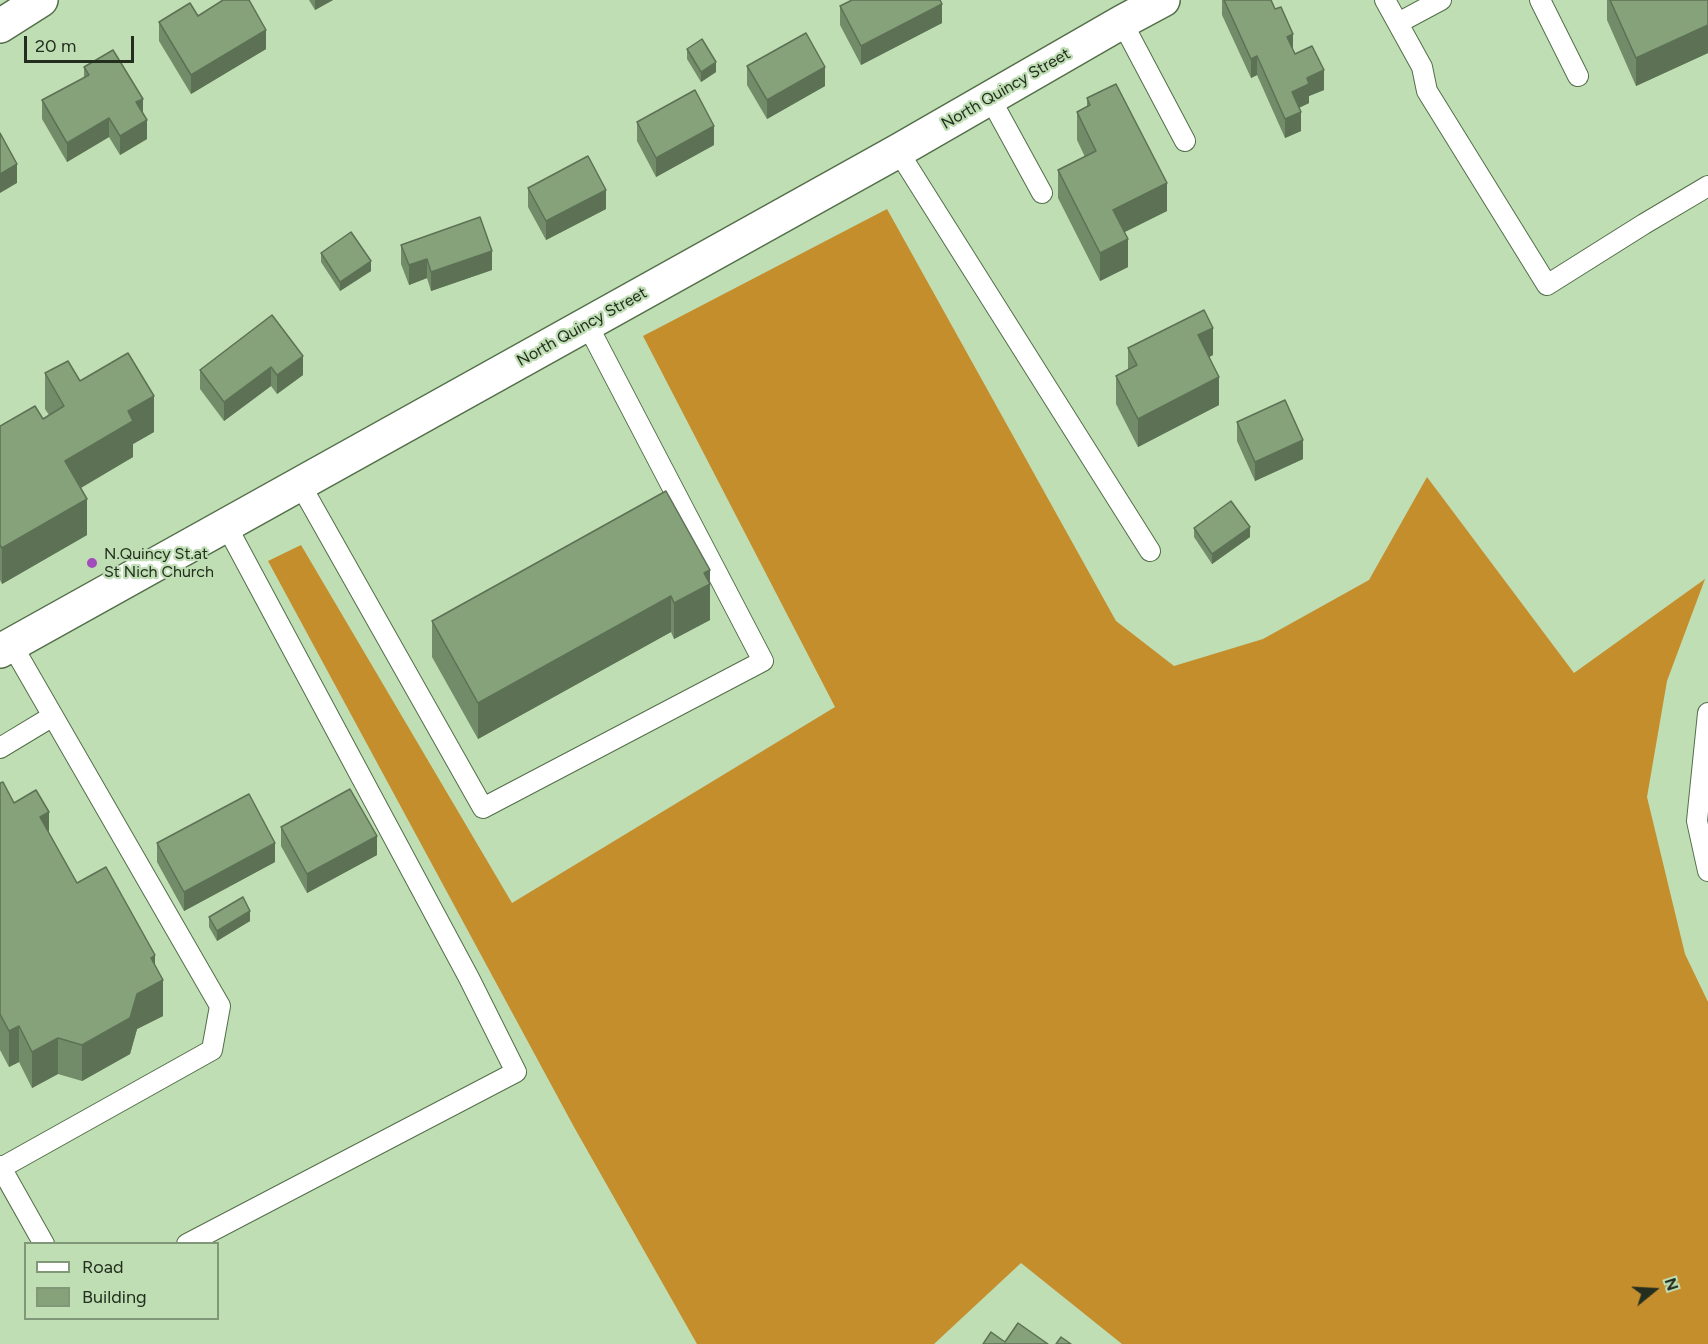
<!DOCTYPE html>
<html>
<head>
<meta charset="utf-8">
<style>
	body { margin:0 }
	#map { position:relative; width:1708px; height:1344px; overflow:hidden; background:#bfdeb4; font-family:Figtree,sans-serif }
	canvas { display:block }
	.legend { position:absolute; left:24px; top:1242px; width:195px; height:78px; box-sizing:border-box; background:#bfdeb4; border:2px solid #819878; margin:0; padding:8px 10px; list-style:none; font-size:18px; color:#232e1e }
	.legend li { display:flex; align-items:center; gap:12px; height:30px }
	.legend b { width:30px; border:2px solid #819878 }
	.north { position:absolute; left:1624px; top:1260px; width:60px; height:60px; -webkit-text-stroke:4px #bfdeb4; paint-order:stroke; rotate:72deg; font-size:16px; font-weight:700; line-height:24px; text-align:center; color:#232e1e }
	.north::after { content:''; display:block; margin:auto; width:21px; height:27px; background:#232e1e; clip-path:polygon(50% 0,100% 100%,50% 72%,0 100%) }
	.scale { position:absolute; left:24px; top:36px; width:110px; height:27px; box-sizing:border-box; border:3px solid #232e1e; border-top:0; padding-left:8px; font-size:18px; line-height:21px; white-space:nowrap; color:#232e1e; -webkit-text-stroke:4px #bfdeb4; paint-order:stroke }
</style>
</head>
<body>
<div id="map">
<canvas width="1708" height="1344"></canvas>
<ul class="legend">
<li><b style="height:8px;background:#fff"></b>Road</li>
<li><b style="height:16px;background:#85a27a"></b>Building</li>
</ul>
<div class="north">N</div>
<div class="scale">20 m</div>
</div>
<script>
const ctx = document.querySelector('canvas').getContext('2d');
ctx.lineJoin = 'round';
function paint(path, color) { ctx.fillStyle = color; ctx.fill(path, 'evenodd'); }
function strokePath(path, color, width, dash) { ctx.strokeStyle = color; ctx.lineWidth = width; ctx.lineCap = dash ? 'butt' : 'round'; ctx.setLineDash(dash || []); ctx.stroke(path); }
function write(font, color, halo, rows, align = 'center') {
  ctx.font = font + ' Figtree,sans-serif'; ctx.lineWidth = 4.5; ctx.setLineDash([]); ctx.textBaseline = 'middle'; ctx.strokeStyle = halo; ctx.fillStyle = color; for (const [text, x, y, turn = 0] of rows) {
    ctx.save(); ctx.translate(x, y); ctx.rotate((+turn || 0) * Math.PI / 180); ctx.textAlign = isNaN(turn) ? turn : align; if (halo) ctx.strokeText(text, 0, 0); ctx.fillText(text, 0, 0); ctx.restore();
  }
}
paint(new Path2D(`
	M 887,209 L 1116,621 L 1174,666 L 1263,639 L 1369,580 L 1427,477 L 1574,673 L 1705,579 L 1667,681 L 1647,797 L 1685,954 L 1708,1002 L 1708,1344 L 1122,1344 L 1021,1263 L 934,1344 L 697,1344 L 574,1127 L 268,561 L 301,545 L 512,903 L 835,707 L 643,336 Z`), '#c58e2d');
const lane = new Path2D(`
	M 1385,0 L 1422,67 L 1427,91 L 1547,285 L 1644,224 L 1708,186
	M 1540,0 L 1578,76
	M 1122,22 L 1185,141
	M 1398,23 L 1441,0
	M 990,98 L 1042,193
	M 898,151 L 1150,551
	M 300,484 L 483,808 L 763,661 L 587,324
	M 1708,713 L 1697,821 L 1708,871
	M 0,748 L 53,716
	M 0,1166 L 44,1244
	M 1,1168 L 212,1050 L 220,1006 L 12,645
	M 187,1244 L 516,1072 L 469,978 L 226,525`);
const street = new Path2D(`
	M 0,26 L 41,0`);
const secondary = new Path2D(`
	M 0,651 L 898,151 L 1122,22 L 1163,0`);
strokePath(lane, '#536e49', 22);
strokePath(street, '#536e49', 36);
strokePath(secondary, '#536e49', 36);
strokePath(lane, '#fff', 20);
strokePath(street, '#fff', 33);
strokePath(secondary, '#fff', 33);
paint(new Path2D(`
	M 309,0 L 333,0 L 315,10 Z
	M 1222,0 L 1271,0 L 1295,54 L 1324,90 L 1309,96 L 1309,103 L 1299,108 L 1301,131 L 1285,138 L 1257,75 L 1251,78 L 1222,15 Z
	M 1607,0 L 1708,0 L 1708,53 L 1636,86 L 1607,20 Z
	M 840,6 L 942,23 L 861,65 L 840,25 Z
	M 198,16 L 266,49 L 191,94 L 159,41 L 159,22 Z
	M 687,49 L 716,72 L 701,82 L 687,59 Z
	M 747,66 L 825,86 L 767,119 L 747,85 Z
	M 84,67 L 143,113 L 147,139 L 120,155 L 109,137 L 67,162 L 42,119 L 42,100 L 84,78 Z
	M 1087,98 L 1167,211 L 1124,232 L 1128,267 L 1100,281 L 1058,198 L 1058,170 L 1085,157 L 1077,140 L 1077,112 L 1087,107 Z
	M 637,122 L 714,145 L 656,177 L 637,141 Z
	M 528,188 L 606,209 L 546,240 L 528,207 Z
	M 401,245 L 492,270 L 431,291 L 427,278 L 409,285 L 401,264 Z
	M 321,253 L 371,271 L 340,291 L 321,262 Z
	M 272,315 L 303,375 L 277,394 L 271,386 L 224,421 L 200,389 L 200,370 Z
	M 1128,348 L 1213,355 L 1209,357 L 1219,405 L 1138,447 L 1116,404 L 1116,376 L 1128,370 Z
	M 45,373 L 80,381 L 154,432 L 133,444 L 133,457 L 81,488 L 87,535 L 2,584 L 0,580 L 0,426 L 43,419 L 49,415 L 45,409 Z
	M 1237,422 L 1303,459 L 1255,481 L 1237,441 Z
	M 1194,528 L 1250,537 L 1212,564 L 1194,537 Z
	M 710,570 L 710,620 L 674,639 L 671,632 L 478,739 L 432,657 L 432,621 Z
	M 0,783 L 14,803 L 49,833 L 77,883 L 155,966 L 163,1016 L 137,1029 L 130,1054 L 82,1081 L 58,1074 L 32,1088 L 19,1062 L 9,1067 L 0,1050 Z
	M 281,827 L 377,855 L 307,893 L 281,846 Z
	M 157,843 L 275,862 L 184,911 L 157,862 Z
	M 209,917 L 250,921 L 217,941 L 209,927 Z`), '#728b69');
paint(new Path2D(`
	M 315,0 L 333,0 L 315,10 Z
	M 942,4 L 942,23 L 861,65 L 861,46 Z
	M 1708,25 L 1708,53 L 1636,86 L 1636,58 Z
	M 266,30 L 266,49 L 191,94 L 191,75 Z
	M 1293,34 L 1293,53 L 1287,37 Z
	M 1257,56 L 1257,75 L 1251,78 L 1251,59 Z
	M 716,62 L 716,72 L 701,82 L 701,72 Z
	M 825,67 L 825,86 L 767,119 L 767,100 Z
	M 1324,70 L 1324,90 L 1309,96 L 1309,103 L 1292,111 L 1292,92 L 1307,78 Z
	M 143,99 L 143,118 L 136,102 Z
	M 1301,112 L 1301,131 L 1285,138 L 1285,119 Z
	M 109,118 L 109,137 L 67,162 L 67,143 Z
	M 147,120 L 147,139 L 120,155 L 120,136 Z
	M 714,126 L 714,145 L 656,177 L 656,158 Z
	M 17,164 L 17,183 L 0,193 L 0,174 Z
	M 1167,183 L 1167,211 L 1113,238 L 1113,210 Z
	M 606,190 L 606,209 L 546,240 L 546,221 Z
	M 1128,239 L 1128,267 L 1100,281 L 1100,253 Z
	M 492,251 L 492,270 L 431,291 L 431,272 Z
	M 427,259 L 427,278 L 409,285 L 409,265 Z
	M 371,261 L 371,271 L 340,291 L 340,282 Z
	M 1213,328 L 1213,355 L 1198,363 L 1198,335 Z
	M 303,356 L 303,375 L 277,394 L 277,375 Z
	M 271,367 L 271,386 L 224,421 L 224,402 Z
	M 1219,377 L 1219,405 L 1138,447 L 1138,419 Z
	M 154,396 L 154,432 L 133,444 L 133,457 L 65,497 L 65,461 L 128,411 Z
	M 1303,440 L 1303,459 L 1255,481 L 1255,462 Z
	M 87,499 L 87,535 L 2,584 L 2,548 Z
	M 1250,527 L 1250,537 L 1212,564 L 1212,554 Z
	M 710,570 L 710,620 L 674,639 L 674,603 L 704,573 Z
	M 671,596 L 671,632 L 478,739 L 478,703 Z
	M 49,812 L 49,848 L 40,817 Z
	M 377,836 L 377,855 L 307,893 L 307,874 Z
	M 275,843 L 275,862 L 184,911 L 184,892 Z
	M 250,911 L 250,921 L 217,941 L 217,931 Z
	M 155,955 L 155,984 L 163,980 L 163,1016 L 137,1029 L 130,1054 L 82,1081 L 82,1045 L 137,994 L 151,958 Z
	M 19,1026 L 19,1062 L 9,1067 L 9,1031 Z
	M 58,1038 L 58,1074 L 32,1088 L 32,1052 Z`), '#5d7155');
const building = new Path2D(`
	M 223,0 L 249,0 L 266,30 L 191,75 L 159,22 L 190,3 L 198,16 Z
	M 852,0 L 940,0 L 942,4 L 861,46 L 840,6 Z
	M 1224,0 L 1271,0 L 1275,9 L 1281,7 L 1293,34 L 1287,37 L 1295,54 L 1312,46 L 1324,70 L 1307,78 L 1309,84 L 1292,92 L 1301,112 L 1285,119 L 1257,56 L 1251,59 Z
	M 1610,0 L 1708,0 L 1708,25 L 1636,58 Z
	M 806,33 L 825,67 L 767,100 L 747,66 Z
	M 702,39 L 716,62 L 701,72 L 687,49 Z
	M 113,50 L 143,99 L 136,102 L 147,120 L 120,136 L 109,118 L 67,143 L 42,100 L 89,75 L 84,67 Z
	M 1116,84 L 1167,183 L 1113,210 L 1128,239 L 1100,253 L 1058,170 L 1096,151 L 1077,112 L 1090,105 L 1087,98 Z
	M 695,90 L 714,126 L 656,158 L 637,122 Z
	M 0,133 L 17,164 L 0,174 Z
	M 588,156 L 606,190 L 546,221 L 528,188 Z
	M 480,217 L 492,251 L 431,272 L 427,259 L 409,265 L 401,245 Z
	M 351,232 L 371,261 L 340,282 L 321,253 Z
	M 1204,310 L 1213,328 L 1198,335 L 1219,377 L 1138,419 L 1116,376 L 1137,365 L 1128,348 Z
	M 272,315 L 303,356 L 277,375 L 271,367 L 224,402 L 200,370 Z
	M 128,353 L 154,396 L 128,411 L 133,421 L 65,461 L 87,499 L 2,548 L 0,545 L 0,426 L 35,406 L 43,419 L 64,406 L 45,373 L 68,361 L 80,381 Z
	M 1285,400 L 1303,440 L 1255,462 L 1237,422 Z
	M 666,491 L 710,570 L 704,573 L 710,584 L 674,603 L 671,596 L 478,703 L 432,621 Z
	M 1231,501 L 1250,527 L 1212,554 L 1194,528 Z
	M 3,782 L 14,803 L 36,790 L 49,812 L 40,817 L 77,883 L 106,867 L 155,955 L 151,958 L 163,980 L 137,994 L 130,1018 L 82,1045 L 58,1038 L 32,1052 L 19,1026 L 9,1031 L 0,1014 L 0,783 Z
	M 350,789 L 377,836 L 307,874 L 281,827 Z
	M 249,794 L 275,843 L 184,892 L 157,843 Z
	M 243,897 L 250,911 L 217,931 L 209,917 Z
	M 1018,1323 L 1048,1344 L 983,1344 L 991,1332 L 1005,1342 Z
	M 1061,1337 L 1071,1344 L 1056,1344 Z`);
paint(building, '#85a27a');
strokePath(building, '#5d7155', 1.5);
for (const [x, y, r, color] of [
	[92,563,6,"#a14ebc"]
]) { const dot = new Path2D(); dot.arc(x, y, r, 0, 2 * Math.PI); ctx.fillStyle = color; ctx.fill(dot); strokePath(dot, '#bfdeb4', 2); }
write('16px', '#232e1e', '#bfdeb4', [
	["North Quincy Street",1006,89,-30],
	["North Quincy Street",582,327,-29]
]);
write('16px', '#232e1e', '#bfdeb4', [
	["N.Quincy St.at",104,554],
	["St Nich Church",104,572]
], 'left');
</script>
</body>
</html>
